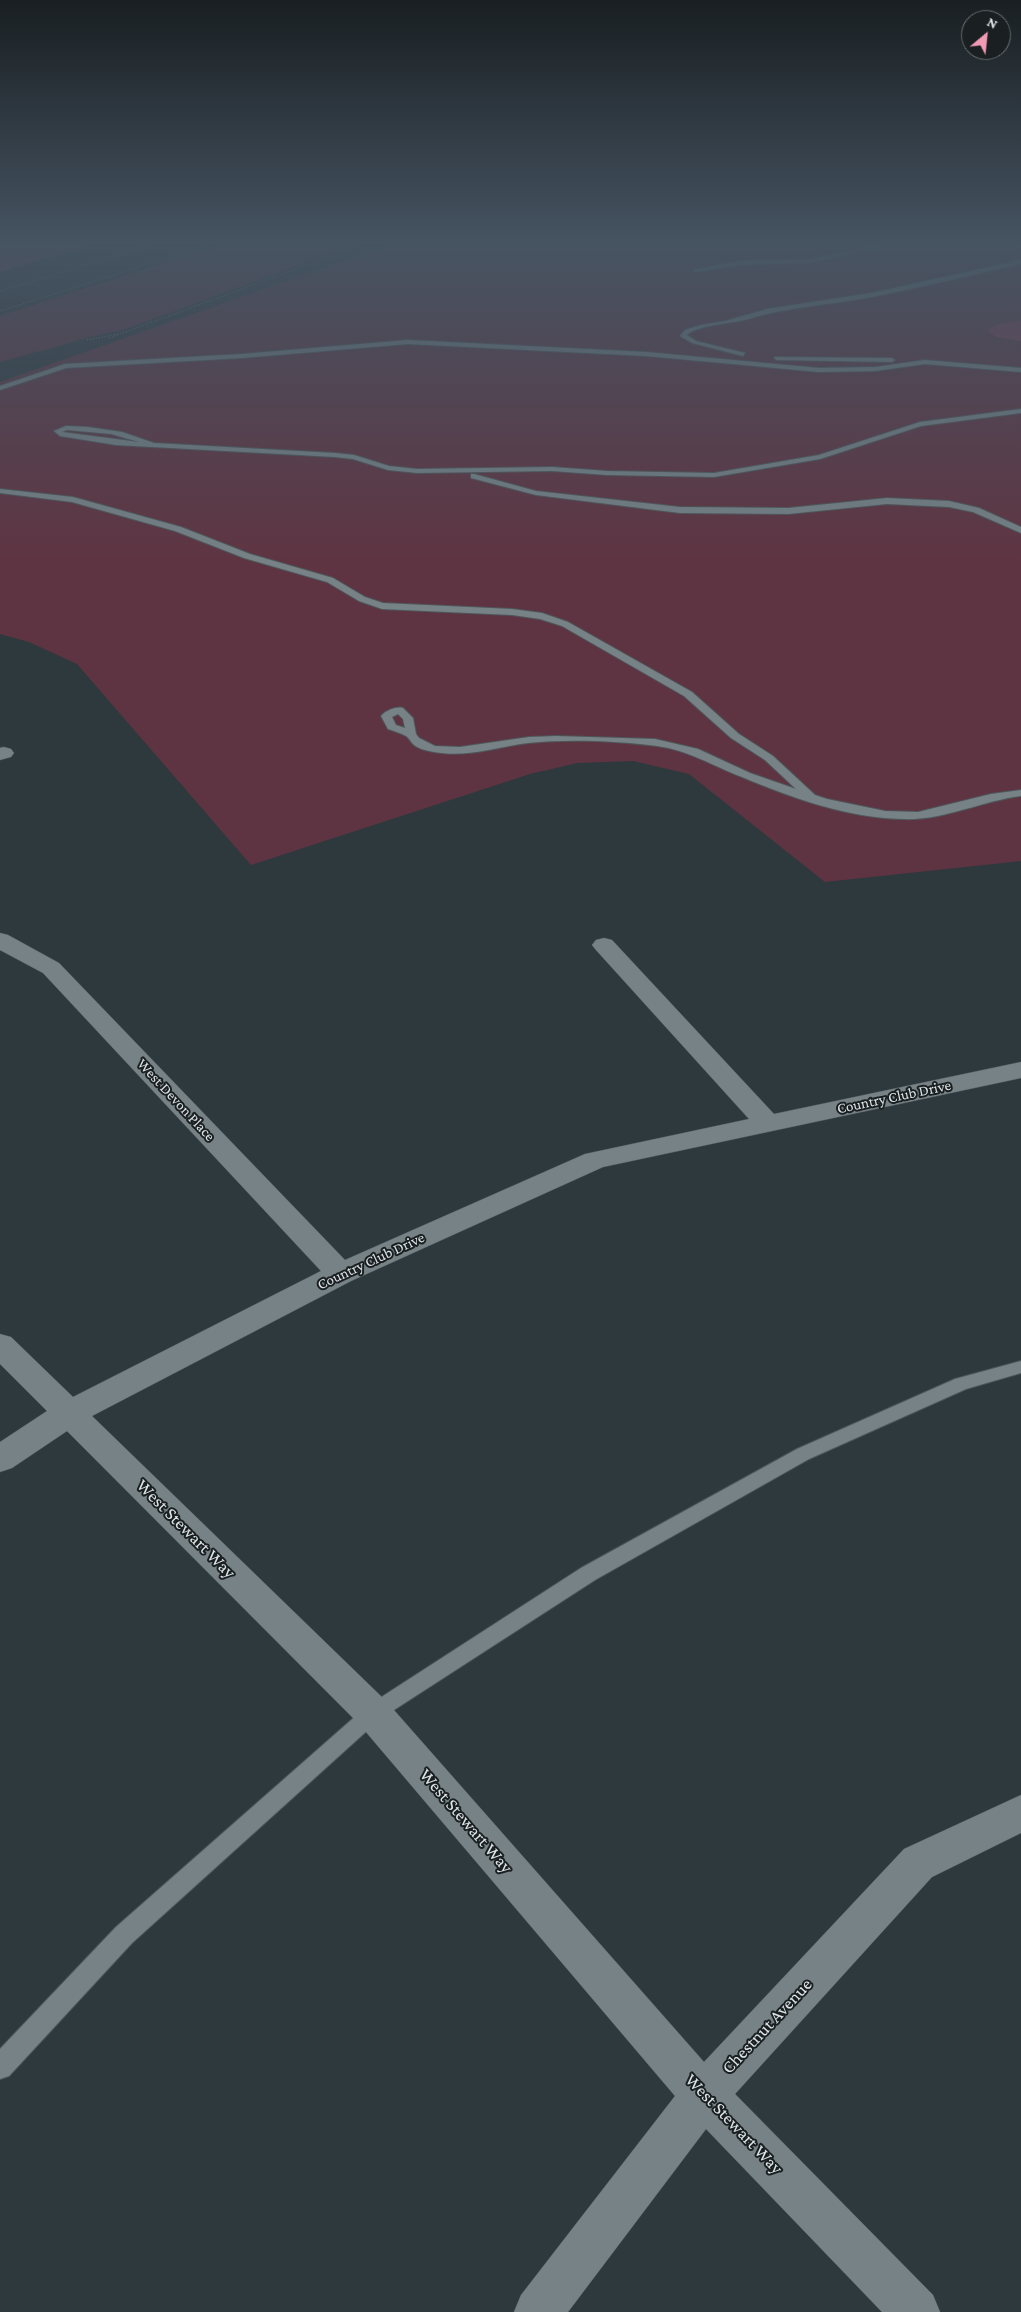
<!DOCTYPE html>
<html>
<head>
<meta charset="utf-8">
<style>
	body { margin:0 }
	#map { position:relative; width:1021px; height:2312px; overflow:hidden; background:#2e393d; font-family:"Crimson Pro",serif }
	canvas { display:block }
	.north { position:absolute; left:961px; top:10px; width:50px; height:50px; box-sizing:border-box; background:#1a1f21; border:1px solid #686e70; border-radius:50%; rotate:28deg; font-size:14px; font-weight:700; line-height:20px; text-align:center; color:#dee5e7 }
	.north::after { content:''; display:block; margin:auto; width:18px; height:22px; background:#f09ab4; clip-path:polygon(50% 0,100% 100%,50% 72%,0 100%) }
</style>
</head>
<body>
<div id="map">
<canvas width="1021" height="2312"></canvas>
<div class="north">N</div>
</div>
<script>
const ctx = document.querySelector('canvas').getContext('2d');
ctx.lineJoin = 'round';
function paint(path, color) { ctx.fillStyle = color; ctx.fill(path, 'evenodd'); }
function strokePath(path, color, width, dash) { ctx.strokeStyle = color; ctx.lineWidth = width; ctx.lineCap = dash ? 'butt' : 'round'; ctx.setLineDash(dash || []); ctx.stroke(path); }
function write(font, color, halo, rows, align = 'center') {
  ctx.font = font + ' "Crimson Pro",serif'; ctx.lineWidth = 4; ctx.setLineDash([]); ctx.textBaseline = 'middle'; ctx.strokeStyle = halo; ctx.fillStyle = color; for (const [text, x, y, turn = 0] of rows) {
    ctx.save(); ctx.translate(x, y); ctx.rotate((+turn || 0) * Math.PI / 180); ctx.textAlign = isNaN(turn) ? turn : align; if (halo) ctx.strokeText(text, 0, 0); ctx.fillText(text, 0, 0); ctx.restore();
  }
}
paint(new Path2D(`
	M 234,240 L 367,240 L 123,330 L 98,335 L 0,362 L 0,316 Z
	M 403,240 L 1021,240 L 1021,861 L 825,882 L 689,774 L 633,761 L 577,763 L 530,774 L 251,865 L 77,664 L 29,642 L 0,634 L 0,382 Z`), '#5f3442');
paint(new Path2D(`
	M 0,240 L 105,240 L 0,272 Z
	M 1021,321 L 1021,341 L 997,337 L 988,332 L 989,328 L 1000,324 Z`), '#7b3a50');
const service = new Path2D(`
	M 898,240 L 911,240 L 810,263 L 739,265 L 696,272 L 693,270 L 739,261 L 810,259 Z
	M 1021,260 L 1021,264 C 971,275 922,287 872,297 C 830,305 786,307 745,320 C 732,323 694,326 687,335 L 696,341 L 745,353 L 743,356 L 692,343 L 680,336 L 685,330 L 701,325 L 725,321 L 767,309 L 871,293 Z
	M 408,340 L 646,352 L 819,368 L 875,367 L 925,360 L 1021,368 L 1021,372 L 925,364 L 875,371 L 819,372 L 646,356 L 408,344 L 242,358 L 66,368 L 0,390 L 0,386 L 65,364 L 242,354 Z
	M 774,357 L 892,358 L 895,360 L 892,362 L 776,360 Z
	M 1021,409 L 1021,413 L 921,426 L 820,459 L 714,477 L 607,475 L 552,471 L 417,473 L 388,470 L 353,459 L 335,457 L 116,445 L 60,436 L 54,431 L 66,426 L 88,427 L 122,432 L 154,443 L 335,453 L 354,455 L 389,466 L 417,469 L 552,467 L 607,471 L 714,473 L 819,455 L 920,422 ZM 67,430 L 111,434 L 139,442 L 62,432 Z
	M 474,474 L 536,491 L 680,507 L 788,508 L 887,498 L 949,501 L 979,508 L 1021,527 L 1021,533 L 973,512 L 949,507 L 887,504 L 788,514 L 680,513 L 536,495 L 471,478 L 471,474 Z
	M 0,489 L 73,497 L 181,527 L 250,554 L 333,578 L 365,597 L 383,603 L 512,609 L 542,613 L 568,622 L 692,692 L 739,734 L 773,756 L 815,795 L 827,799 L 885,811 L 918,812 L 991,794 L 1021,790 L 1021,796 C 981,801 943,821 902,819 C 848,818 792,798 742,777 C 713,766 688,750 657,746 C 616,741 569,739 528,743 C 497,747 466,758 434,752 C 428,751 418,749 413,744 C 411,742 409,738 406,736 C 401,733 394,731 388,729 L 381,716 C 385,711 396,706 403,708 L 413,718 L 416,734 L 419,738 L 435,746 L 460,747 L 529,737 L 556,736 L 655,739 L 698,749 L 750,773 L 796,789 L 765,760 L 731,738 L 684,696 L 562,626 L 540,619 L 512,615 L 382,609 L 359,601 L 327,582 L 244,558 L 175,531 L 72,502 L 0,493 ZM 398,714 L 403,719 L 405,728 L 396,725 L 392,717 Z
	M 1021,1361 L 1021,1373 L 966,1389 L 809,1459 L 595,1580 L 380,1719 L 132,1943 L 9,2076 L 0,2079 L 0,2049 L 116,1927 L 366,1707 L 581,1568 L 797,1449 L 955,1379 Z`);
const minor = new Path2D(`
	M 4,747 L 11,749 L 14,753 L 11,757 L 0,760 L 0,748 Z
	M 0,933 L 8,935 L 59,963 L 345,1260 L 585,1154 L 749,1119 L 596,950 L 592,945 L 596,940 L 604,938 L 612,940 L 774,1114 L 1021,1062 L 1021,1078 L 603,1167 L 351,1281 L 92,1416 L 386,1701 L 704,2062 L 904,1849 L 1021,1795 L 1021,1833 L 932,1877 L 735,2094 L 933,2295 L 940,2312 L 882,2312 L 706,2129 L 568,2312 L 514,2312 L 521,2295 L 675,2096 L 360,1725 L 67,1431 L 12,1468 L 0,1472 L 0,1442 L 47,1411 L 0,1364 L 0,1334 L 11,1337 L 73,1397 L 321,1271 L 43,973 L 0,950 Z`);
strokePath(service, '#4e575a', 2);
strokePath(minor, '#4e575a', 1);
strokePath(new Path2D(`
	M 0,291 L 167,240
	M 0,311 L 225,240
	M 109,338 L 375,240
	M 87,340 L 118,334`), '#7f888b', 1, [1, 2]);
paint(service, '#768286');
paint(minor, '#768286');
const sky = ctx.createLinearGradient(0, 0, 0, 564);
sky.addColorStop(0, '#191f22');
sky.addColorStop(0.43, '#465462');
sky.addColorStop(1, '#46546200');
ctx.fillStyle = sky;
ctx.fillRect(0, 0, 1021, 564);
write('15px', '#dee5e7', '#1a1f21', [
	["Country Club Drive",894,1097,-12],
	["West Devon Place",176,1100,47],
	["Country Club Drive",371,1261,-25]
]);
write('18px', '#dee5e7', '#1a1f21', [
	["West Stewart Way",186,1529,45],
	["West Stewart Way",466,1821,49],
	["Chestnut Avenue",767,2026,-47],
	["West Stewart Way",734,2124,46]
]);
</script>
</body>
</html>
